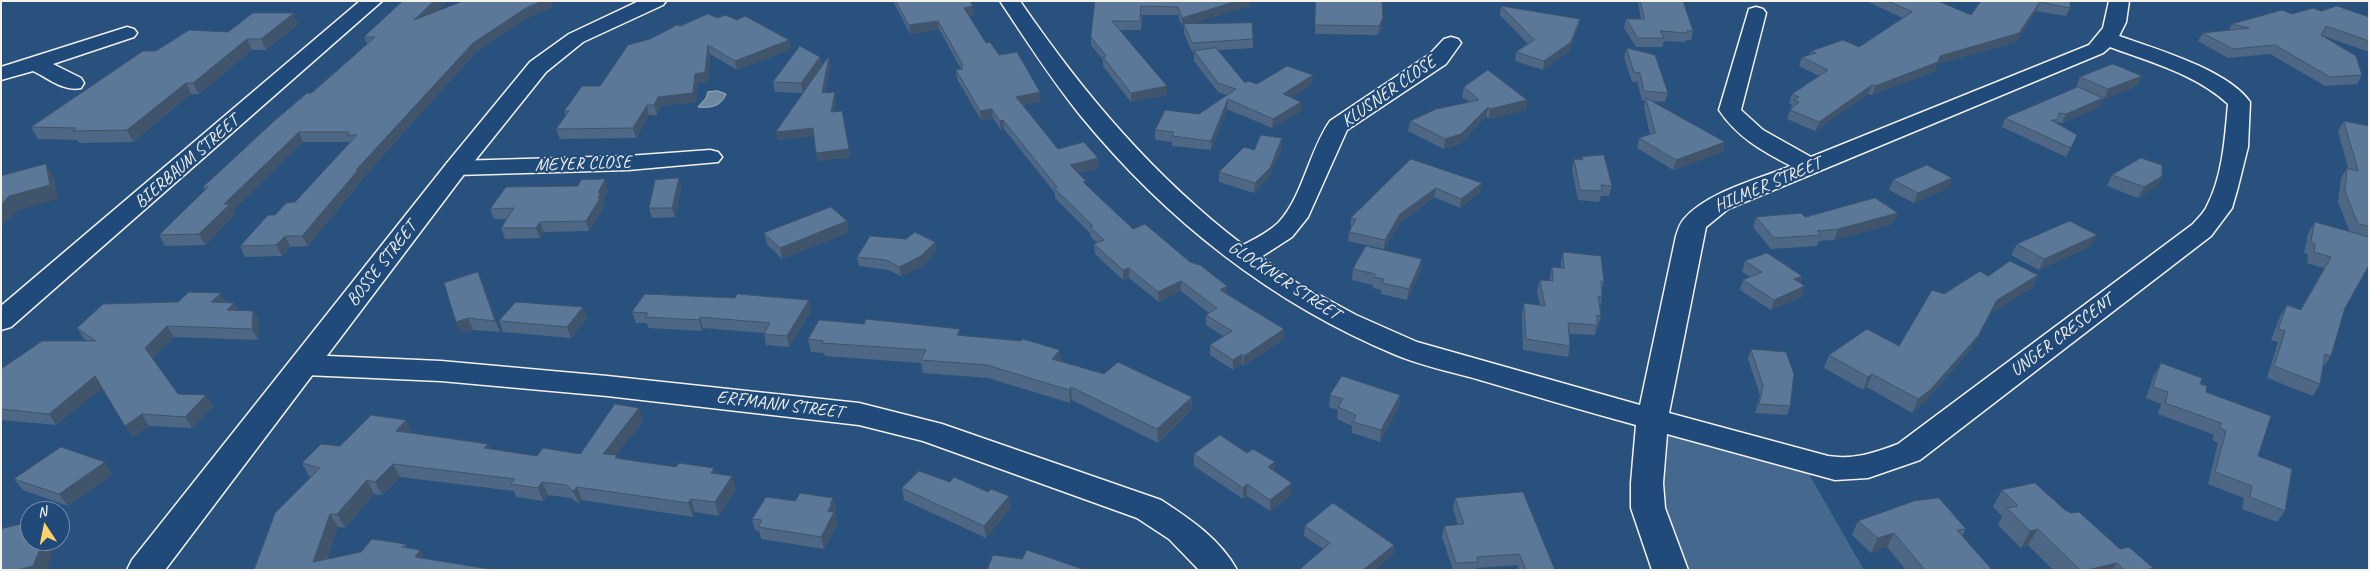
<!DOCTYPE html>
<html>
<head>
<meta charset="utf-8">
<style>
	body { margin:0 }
	#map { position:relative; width:2370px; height:571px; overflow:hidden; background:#28517e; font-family:Caveat,sans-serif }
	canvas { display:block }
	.frame { position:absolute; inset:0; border:2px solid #f4f1e8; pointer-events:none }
	.north { position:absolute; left:20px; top:501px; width:50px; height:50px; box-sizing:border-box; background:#1f4a7a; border:1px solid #748da6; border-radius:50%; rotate:349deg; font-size:14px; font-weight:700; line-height:20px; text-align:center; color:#f4f1e8 }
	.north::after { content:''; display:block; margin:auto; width:18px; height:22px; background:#ffd166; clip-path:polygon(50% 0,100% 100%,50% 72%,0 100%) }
</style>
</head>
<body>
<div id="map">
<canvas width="2370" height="571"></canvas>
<div class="frame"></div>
<div class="north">N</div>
</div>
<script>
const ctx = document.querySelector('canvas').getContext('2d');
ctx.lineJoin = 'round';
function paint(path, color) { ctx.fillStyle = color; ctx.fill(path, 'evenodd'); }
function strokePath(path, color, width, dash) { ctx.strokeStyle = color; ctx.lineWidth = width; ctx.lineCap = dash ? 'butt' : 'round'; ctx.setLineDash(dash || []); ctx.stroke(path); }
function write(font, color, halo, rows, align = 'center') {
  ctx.font = font + ' Caveat,sans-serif'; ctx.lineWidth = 4.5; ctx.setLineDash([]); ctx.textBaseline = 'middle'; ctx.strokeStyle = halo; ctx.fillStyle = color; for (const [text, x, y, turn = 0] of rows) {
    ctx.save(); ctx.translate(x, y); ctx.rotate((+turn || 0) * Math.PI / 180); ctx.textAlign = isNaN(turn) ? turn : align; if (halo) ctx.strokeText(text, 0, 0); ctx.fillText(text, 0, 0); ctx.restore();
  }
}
paint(new Path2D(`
	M 1653,420 L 1802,462 L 1864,570 L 1674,570 L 1655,527 Z`), '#45688e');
const water = new Path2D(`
	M 718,91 L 726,94 C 721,107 710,108 698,107 L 706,98 L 708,92 Z`);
paint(water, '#6e88a2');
strokePath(water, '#a4b2be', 1);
const minor = new Path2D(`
	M 360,1 L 382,1 L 11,327 L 1,330 L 1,306 Z
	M 1000,1 L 1020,1 C 1083,93 1154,177 1243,245 C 1255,239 1269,232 1279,222 C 1303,196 1309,151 1330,121 L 1430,54 L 1444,39 L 1451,37 L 1458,39 L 1461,43 L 1446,64 L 1347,130 L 1308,217 L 1292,237 L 1261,257 L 1297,283 L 1356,315 L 1417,342 L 1640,405 L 1676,236 C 1678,230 1680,223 1684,219 C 1707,192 1759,179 1791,166 C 1762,151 1737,137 1719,110 L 1749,9 L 1756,7 L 1763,9 L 1766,13 L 1741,110 L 1763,130 L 1811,157 L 2089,45 L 2103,28 L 2109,1 L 2129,1 L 2126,22 L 2119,36 C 2156,49 2228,70 2250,102 L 2248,147 L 2238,187 L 2232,208 L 2211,236 L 1920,460 L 1868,478 L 1835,480 L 1667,434 L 1663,483 L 1665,508 L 1688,570 L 1652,570 L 1631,508 L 1631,483 L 1636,425 C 1584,411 1532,395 1480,380 C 1452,372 1423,366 1396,355 C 1272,304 1165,219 1080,115 C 1051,79 1026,40 1000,1 ZM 2110,47 C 2150,62 2196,74 2228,104 C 2225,137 2223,175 2207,206 C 2204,213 2197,219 2193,224 L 1898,444 C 1875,453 1853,460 1828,456 L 1669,413 L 1706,227 L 1728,209 L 2103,53 Z
	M 127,27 L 134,29 L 137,33 L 134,37 L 53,64 L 81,78 L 84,83 L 81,88 C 64,92 48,78 33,71 L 1,80 L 1,67 Z
	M 710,150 L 718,152 L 722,157 L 718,162 L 628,170 L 456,175 L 447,173 L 444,168 L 447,163 L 456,161 L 628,156 Z
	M 305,355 L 441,361 L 607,376 L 859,403 L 942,424 L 1161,500 C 1190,519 1220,539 1237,570 L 1199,570 L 1169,539 L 1137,518 L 923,441 L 859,425 L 607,396 L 441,381 L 305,375 L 295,372 L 290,365 L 295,358 Z`);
const tertiary = new Path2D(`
	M 639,1 L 666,1 L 663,5 L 583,42 L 546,72 L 465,173 L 165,570 L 127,570 L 132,560 L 447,163 L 530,62 L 569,34 Z`);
strokePath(minor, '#f4f1e8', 3);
strokePath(tertiary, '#f4f1e8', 3);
paint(minor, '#1f4a7a');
paint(tertiary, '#1f4a7a');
paint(new Path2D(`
	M 403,1 L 447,1 L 436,11 L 463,1 L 551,1 L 553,7 L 529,17 L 476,52 L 362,179 L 362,180 L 308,246 L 290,247 L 282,256 L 245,257 L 240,246 L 275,215 L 295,202 L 350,142 L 303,142 L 233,210 L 235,214 L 205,245 L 165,246 L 159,235 L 205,190 L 203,187 L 367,44 L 364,37 Z
	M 893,1 L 970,1 L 974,15 L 969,16 L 986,43 L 1041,101 L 1023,105 L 1058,149 L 1098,168 L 1078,173 L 1086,185 L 1133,229 L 1227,294 L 1284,339 L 1243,366 L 1242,364 L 1233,370 L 1210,355 L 1210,345 L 1223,336 L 1206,325 L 1206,315 L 1209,313 L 1181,291 L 1159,302 L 1129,278 L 1123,280 L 1095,254 L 1094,244 L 1097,243 L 1091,237 L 1090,233 L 1055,198 L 1055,193 L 1004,129 L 1001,130 L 993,118 L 981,120 L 957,79 L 956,70 L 961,69 L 939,29 L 910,34 Z
	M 1095,1 L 1250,6 L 1192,23 L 1253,39 L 1253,48 L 1218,50 L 1245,83 L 1257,84 L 1312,84 L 1291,98 L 1301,102 L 1301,111 L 1272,128 L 1227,109 L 1211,150 L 1172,146 L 1172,142 L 1155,140 L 1155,130 L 1199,114 L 1227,95 L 1218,92 L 1194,61 L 1194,52 L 1192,52 L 1184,33 L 1184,26 L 1182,27 L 1178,15 L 1142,15 L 1141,30 L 1120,30 L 1167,95 L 1131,102 L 1103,66 L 1103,60 L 1091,45 L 1091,37 Z
	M 1316,1 L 1382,1 L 1382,28 L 1378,35 L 1315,34 Z
	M 1638,1 L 1683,1 L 1693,31 L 1691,40 L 1686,40 L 1685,42 L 1664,41 L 1662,47 L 1636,47 L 1624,28 L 1626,19 L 1641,19 Z
	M 1866,1 L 1938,1 L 1971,15 L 1981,1 L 2070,1 L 2070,8 L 2066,16 L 2036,11 L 2016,42 L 1937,64 L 1935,71 L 1872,95 L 1868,94 L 1815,131 L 1787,119 L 1790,110 L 1791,108 L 1792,105 L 1789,103 L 1792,94 L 1819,76 L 1799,66 L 1802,57 L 1810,55 L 1811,51 L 1859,47 L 1903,18 Z
	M 1501,6 L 1580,19 L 1578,28 L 1569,51 L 1543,70 L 1515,61 L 1516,52 L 1528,44 L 1500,15 Z
	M 2321,11 L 2369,17 L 2369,52 L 2321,35 L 2362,75 L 2357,84 L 2325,86 L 2270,54 L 2228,58 L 2198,41 L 2203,33 L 2229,30 L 2232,24 L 2292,14 Z
	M 718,18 L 789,40 L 791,49 L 737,70 L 710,54 L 708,82 L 697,83 L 696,102 L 661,106 L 657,115 L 649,115 L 636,138 L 560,139 L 556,129 L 566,115 L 564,111 L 600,86 L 650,39 L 680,26 Z
	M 298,24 L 266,50 L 252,50 L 199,94 L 191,94 L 133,142 L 79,143 L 77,140 L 38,139 L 31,127 L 228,32 Z
	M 1627,48 L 1668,93 L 1665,102 L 1652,101 L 1723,152 L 1673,170 L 1637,148 L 1639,138 L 1650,134 L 1644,108 L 1645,101 L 1642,100 L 1637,82 L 1632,82 L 1624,57 Z
	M 820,57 L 822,66 L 831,64 L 825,93 L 836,101 L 834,112 L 851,157 L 818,161 L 814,136 L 778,140 L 776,132 L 803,93 L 775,92 L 773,82 Z
	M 2142,76 L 2137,86 L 2103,99 L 2099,107 L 2062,123 L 2056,122 L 2077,135 L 2066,157 L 2002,127 L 2005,118 L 2077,88 L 2076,87 L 2080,77 Z
	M 1464,87 L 1527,100 L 1526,110 L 1489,119 L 1486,116 L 1460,144 L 1444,149 L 1408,131 L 1410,121 L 1469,102 L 1462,97 Z
	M 2344,121 L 2369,126 L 2369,265 L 2345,308 L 2331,356 L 2323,367 L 2320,384 L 2313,396 L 2267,378 L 2278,342 L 2271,340 L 2280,316 L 2287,305 L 2300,310 L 2324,268 L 2307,263 L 2308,254 L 2304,253 L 2308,233 L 2315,222 L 2350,232 L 2338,202 L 2341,178 L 2347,168 L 2348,168 L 2338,131 Z
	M 1282,138 L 1282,148 L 1269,177 L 1254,193 L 1219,182 L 1219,172 L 1254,150 Z
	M 1582,157 L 1612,186 L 1609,196 L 1601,196 L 1599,202 L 1578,200 L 1572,170 L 1574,159 L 1582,160 Z
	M 1411,159 L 1480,192 L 1460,208 L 1434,197 L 1399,224 L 1384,249 L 1348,241 L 1349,232 L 1351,228 L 1351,218 Z
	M 2112,175 L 2162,176 L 2157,186 L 2138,198 L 2107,186 Z
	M 1952,178 L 1948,188 L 1914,203 L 1889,190 L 1893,180 Z
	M 578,186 L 608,190 L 603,199 L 604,203 L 603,206 L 603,208 L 589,231 L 544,232 L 540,238 L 505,239 L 501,228 L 507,219 L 494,219 L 490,209 Z
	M 681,187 L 675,217 L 652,218 L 649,208 Z
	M 1756,217 L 1805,217 L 1893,224 L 1834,240 L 1819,241 L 1817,246 L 1771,249 L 1753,227 Z
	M 849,232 L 782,259 L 767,244 L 764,233 Z
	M 906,239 L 935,242 L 936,252 L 923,266 L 901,276 L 888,270 L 859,266 L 857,257 Z
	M 2017,244 L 2091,246 L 2039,270 L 2011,255 Z
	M 1563,252 L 1604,282 L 1602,290 L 1602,297 L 1600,307 L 1601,316 L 1598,326 L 1597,326 L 1595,335 L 1569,334 L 1570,346 L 1568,357 L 1523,350 L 1522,314 L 1524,303 L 1540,305 L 1537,291 L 1540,280 L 1550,281 L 1550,277 L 1552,267 L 1561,268 L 1561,263 Z
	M 1745,261 L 1802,276 L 1800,283 L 1802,297 L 1771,310 L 1740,290 L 1743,280 L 1750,277 L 1742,272 Z
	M 1353,269 L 1421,270 L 1407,300 L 1381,294 L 1381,290 L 1373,288 L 1373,285 L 1352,280 Z
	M 478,272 L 500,332 L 473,330 L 460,333 Z
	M 2038,275 L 2032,288 L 1991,313 L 1971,349 L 1924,403 L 1912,413 L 1867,387 L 1863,390 L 1824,368 L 1829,355 L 1899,346 L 1944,294 L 1988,276 Z
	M 809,300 L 811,311 L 789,347 L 766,345 L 764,333 L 703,328 L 702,331 L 648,328 L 647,323 L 636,323 L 632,312 Z
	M 227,303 L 234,303 L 238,310 L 253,311 L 259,321 L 258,340 L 174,337 L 152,358 L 178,394 L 213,406 L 192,428 L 149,426 L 133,437 L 102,388 L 56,425 L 1,420 L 1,369 L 87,341 L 84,339 L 77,328 Z
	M 587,318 L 571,338 L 503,332 L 499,321 Z
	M 960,329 L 960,335 L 1061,361 L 1104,374 L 1192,397 L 1191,410 L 1158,443 L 1072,400 L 1070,403 L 988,378 L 923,373 L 921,363 L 825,356 L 824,353 L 811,352 L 808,339 Z
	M 1751,349 L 1790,406 L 1787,415 L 1755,413 L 1760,395 L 1748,359 Z
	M 2161,363 L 2200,384 L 2258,456 L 2285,511 L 2277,522 L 2242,509 L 2244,498 L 2208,484 L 2218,443 L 2212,440 L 2214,435 L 2158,414 L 2161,404 L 2146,398 L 2154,375 Z
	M 1330,395 L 1400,395 L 1399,406 L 1380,442 L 1352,433 L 1352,426 L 1337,419 L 1338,410 L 1329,407 Z
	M 643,421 L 616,455 L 618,459 L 716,474 L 736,489 L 719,516 L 695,512 L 693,517 L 582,500 L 579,504 L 571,498 L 548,495 L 543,501 L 516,497 L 514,491 L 400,477 L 382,495 L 374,494 L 345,528 L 338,527 L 327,559 L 405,544 L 407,548 L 254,570 L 311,477 L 309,476 L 302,463 L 340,446 L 412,433 L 488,444 L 490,449 L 537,456 L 580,454 Z
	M 1247,453 L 1275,462 L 1274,471 L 1291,495 L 1270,511 L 1247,496 L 1243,499 L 1194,466 L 1194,454 Z
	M 113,474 L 68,506 L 23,490 L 14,479 Z
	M 950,482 L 988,492 L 1011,508 L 986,538 L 904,500 L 902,488 Z
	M 2002,490 L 2065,510 L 2120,549 L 2152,570 L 2053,570 L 2028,545 L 2021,548 L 1998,525 L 2002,516 L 1993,507 Z
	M 833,498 L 836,510 L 835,512 L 837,524 L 824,549 L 761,539 L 759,531 L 755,530 L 752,519 L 795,501 Z
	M 1455,498 L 1555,570 L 1519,570 L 1517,565 L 1477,568 L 1477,570 L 1453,570 L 1442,537 L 1444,526 L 1458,525 L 1453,509 Z
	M 1858,521 L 1966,529 L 1962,536 L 1992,570 L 1906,570 L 1887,547 L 1871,553 L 1852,535 Z
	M 1305,526 L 1394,545 L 1393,555 L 1323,549 L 1304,536 Z`), '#4e6784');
paint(new Path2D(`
	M 434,1 L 447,1 L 417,29 L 414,20 Z
	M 542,1 L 551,1 L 553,7 L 529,17 L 476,52 L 362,179 L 362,180 L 308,246 L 302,236 L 356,170 L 473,43 L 526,8 Z
	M 1237,1 L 1250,1 L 1250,6 L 1185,26 L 1184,24 L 1184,26 L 1182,27 L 1182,18 Z
	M 2040,2 L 2036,11 L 2016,42 L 1937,64 L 1935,71 L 1872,95 L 1875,86 L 1940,56 Z
	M 973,6 L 974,15 L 964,17 L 964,8 Z
	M 294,13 L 298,24 L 266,50 L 261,39 Z
	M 1383,18 L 1382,28 L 1378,35 L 1379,26 Z
	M 1580,19 L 1578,28 L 1569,51 L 1543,70 L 1544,61 Z
	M 938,21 L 939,29 L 910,34 L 909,25 Z
	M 247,39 L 252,50 L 199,94 L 193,83 Z
	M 789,40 L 791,49 L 737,70 L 735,61 Z
	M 708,45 L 710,54 L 708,82 L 697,83 L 696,102 L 661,106 L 657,115 L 654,105 L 658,97 L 695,74 Z
	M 829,56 L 831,64 L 823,102 L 822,93 Z
	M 820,57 L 822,67 L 803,93 L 801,83 Z
	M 1313,75 L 1312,84 L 1282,104 L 1283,94 Z
	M 2142,76 L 2137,86 L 2104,99 L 2108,89 Z
	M 186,83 L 191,94 L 133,142 L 127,130 Z
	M 1872,85 L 1868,94 L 1815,131 L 1819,122 Z
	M 1167,86 L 1167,95 L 1131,102 L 1131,93 Z
	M 835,92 L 836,101 L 832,121 L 831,112 Z
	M 1040,92 L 1041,101 L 1017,106 L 1016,97 Z
	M 2103,98 L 2099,107 L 2062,123 L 2066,114 Z
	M 1228,99 L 1227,109 L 1211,150 L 1211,141 Z
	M 1527,100 L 1526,110 L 1489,119 L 1490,109 Z
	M 1301,102 L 1301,111 L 1272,128 L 1273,119 Z
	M 647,105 L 649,115 L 636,138 L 633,128 Z
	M 1488,107 L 1486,116 L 1460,144 L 1444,149 L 1445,139 Z
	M 992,109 L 993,118 L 981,120 L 980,111 Z
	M 1003,120 L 1004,129 L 1001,130 L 1000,121 Z
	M 813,128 L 815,136 L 778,140 L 776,132 Z
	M 299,132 L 303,142 L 233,210 L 235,214 L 205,245 L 199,234 L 224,204 Z
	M 1282,138 L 1282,148 L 1269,177 L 1254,193 L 1255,183 Z
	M 1725,142 L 1723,152 L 1673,170 L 1676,160 Z
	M 849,149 L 851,157 L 818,161 L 816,153 Z
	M 1098,158 L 1098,168 L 1070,175 L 1070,165 Z
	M 46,164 L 54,177 L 58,199 L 18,210 L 1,227 L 1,205 L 9,196 Z
	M 2162,176 L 2157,186 L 2138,198 L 2144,187 Z
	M 679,178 L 681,187 L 675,217 L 672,208 Z
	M 1952,178 L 1948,188 L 1914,203 L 1918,193 Z
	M 605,179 L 608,190 L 603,199 L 604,203 L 603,206 L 603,208 L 589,231 L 586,221 L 598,193 Z
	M 1482,183 L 1480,192 L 1460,208 L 1461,199 Z
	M 1436,188 L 1434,197 L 1399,224 L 1384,249 L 1385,240 L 1400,214 Z
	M 1898,213 L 1893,224 L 1834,240 L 1838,229 Z
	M 847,221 L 849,232 L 782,259 L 780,248 Z
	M 540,222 L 544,232 L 540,238 L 536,228 Z
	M 2097,235 L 2091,246 L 2039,270 L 2044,259 Z
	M 285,236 L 290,247 L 282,256 L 276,245 Z
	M 935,242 L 936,252 L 923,266 L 901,276 L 899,267 Z
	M 1422,259 L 1421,270 L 1407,300 L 1409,289 Z
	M 1129,268 L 1129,278 L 1123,280 L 1123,270 Z
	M 478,272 L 483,283 L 500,332 L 495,321 Z
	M 2038,275 L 2032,288 L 1991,313 L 1971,349 L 1924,403 L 1912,413 L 1918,399 L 1997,300 Z
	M 1802,276 L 1798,286 L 1794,279 Z
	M 1181,281 L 1181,291 L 1159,302 L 1158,292 Z
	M 1227,286 L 1227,296 L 1220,290 Z
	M 1805,286 L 1802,297 L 1771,310 L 1774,300 Z
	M 221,293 L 227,304 L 211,302 Z
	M 809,300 L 811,311 L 789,347 L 787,336 Z
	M 234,303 L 240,314 L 227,310 Z
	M 583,307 L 587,318 L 571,338 L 567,327 Z
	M 253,311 L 259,321 L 258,340 L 252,329 Z
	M 700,317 L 703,328 L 702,331 L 699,320 Z
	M 468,318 L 473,330 L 460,333 L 456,322 Z
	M 167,326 L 174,337 L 152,359 L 145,348 Z
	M 960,329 L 961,342 L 957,335 Z
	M 1284,329 L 1284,339 L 1243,366 L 1244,356 Z
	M 1060,350 L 1061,363 L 1052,359 Z
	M 1242,354 L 1242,364 L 1233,370 L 1233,360 Z
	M 1872,374 L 1867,387 L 1863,390 L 1868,377 Z
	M 95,376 L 103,388 L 56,425 L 49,414 Z
	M 1071,387 L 1072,400 L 1070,403 L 1069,390 Z
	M 206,395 L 213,406 L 192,428 L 185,417 Z
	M 1400,395 L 1399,406 L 1380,442 L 1381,430 Z
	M 1192,397 L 1191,410 L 1158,443 L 1157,429 Z
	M 639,408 L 643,421 L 607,467 L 603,454 Z
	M 142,414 L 149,426 L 133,437 L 125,426 Z
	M 406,420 L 412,434 L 396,431 Z
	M 488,444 L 493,457 L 484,448 Z
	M 105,462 L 113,474 L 68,506 L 59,494 Z
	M 1275,462 L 1274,474 L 1268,467 Z
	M 393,464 L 400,477 L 382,495 L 375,482 Z
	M 714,468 L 718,481 L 711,473 Z
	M 732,476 L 736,489 L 719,516 L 715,502 Z
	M 367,480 L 374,494 L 345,528 L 337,514 Z
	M 542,482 L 548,495 L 543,501 L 538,488 Z
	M 1292,483 L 1291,495 L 1270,511 L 1270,500 Z
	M 1247,484 L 1247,496 L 1243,499 L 1243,488 Z
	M 577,487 L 582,500 L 579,504 L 573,491 Z
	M 1009,496 L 1011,508 L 986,538 L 984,526 Z
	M 833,498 L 836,510 L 835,512 L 837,524 L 824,549 L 821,537 L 830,504 Z
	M 691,499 L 695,512 L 693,517 L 688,503 Z
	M 330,514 L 338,527 L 323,570 L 313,562 Z
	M 2038,529 L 2028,545 L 2021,548 L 2030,531 Z
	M 1894,533 L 1887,547 L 1871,553 L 1878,538 Z
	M 30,537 L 30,541 L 42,541 L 27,544 Z
	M 43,541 L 44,541 L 53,552 L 46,570 L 18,570 Z
	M 1394,545 L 1393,555 L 1375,570 L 1363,570 Z
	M 420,550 L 427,564 L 415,557 Z
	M 2117,563 L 2112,570 L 2087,570 Z`), '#40546b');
const building = new Path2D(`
	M 403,1 L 434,1 L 414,20 L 463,1 L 542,1 L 526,8 L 473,43 L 356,170 L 358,170 L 302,236 L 285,236 L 276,245 L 240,246 L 268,215 L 275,215 L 286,203 L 295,202 L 357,135 L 347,135 L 349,132 L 299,132 L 224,204 L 230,204 L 199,234 L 159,235 L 208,187 L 203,187 L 273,122 L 307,93 L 312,93 L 375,37 L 364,37 Z
	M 896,1 L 970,1 L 973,6 L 964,8 L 986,43 L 990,42 L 999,55 L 1017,52 L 1040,92 L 1016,97 L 1058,149 L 1084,142 L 1098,158 L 1070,165 L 1086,181 L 1083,182 L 1133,229 L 1145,224 L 1190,262 L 1200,265 L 1227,286 L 1220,290 L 1284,329 L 1244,356 L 1242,354 L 1233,360 L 1210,345 L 1232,331 L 1206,315 L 1217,308 L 1181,281 L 1158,292 L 1129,268 L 1123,270 L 1094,244 L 1104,240 L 1090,227 L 1093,226 L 1054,188 L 1057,187 L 1003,120 L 1000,121 L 992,109 L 980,111 L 956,70 L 963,69 L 961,66 L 963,65 L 938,21 L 909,25 Z
	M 1095,1 L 1237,1 L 1182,18 L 1178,7 L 1141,6 L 1140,21 L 1112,21 L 1167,86 L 1131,93 L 1103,57 L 1106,56 L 1091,37 Z
	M 1316,1 L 1382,1 L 1383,18 L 1379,26 L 1315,25 Z
	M 1641,1 L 1683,1 L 1693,31 L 1687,31 L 1687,33 L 1660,31 L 1664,38 L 1638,38 L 1626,19 L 1644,19 Z
	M 1888,1 L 1938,1 L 1971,15 L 1981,1 L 2070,1 L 2070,8 L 2040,2 L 2019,33 L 1940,56 L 1938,62 L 1875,86 L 1872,85 L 1819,122 L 1790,110 L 1799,102 L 1794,100 L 1799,97 L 1792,94 L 1828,70 L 1802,57 L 1816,53 L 1811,51 L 1843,40 L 1859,47 L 1912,12 Z
	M 1501,6 L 1580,19 L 1571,42 L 1544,61 L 1516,52 L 1534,40 Z
	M 2337,6 L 2369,17 L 2369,41 L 2326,26 L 2321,35 L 2356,56 L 2362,75 L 2330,77 L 2275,45 L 2233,49 L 2203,33 L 2249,28 L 2232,24 L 2282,10 L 2292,14 L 2313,8 L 2321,11 Z
	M 253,13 L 294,13 L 261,39 L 247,39 L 193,83 L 186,83 L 127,130 L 72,131 L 76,128 L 31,127 L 143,51 L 156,51 L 189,30 L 228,32 Z
	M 708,14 L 718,18 L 725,15 L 737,20 L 745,16 L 789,40 L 735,61 L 708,45 L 705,72 L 695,74 L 693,93 L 658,97 L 654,105 L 647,105 L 633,128 L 556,129 L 569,111 L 564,111 L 582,86 L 600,86 L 628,45 L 650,39 L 677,25 L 680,26 Z
	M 1252,23 L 1253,39 L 1192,43 L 1184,24 Z
	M 800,46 L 820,57 L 801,83 L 773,82 Z
	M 1216,48 L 1245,83 L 1248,81 L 1257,84 L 1287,66 L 1313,75 L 1283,94 L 1301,102 L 1273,119 L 1228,99 L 1211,141 L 1172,136 L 1174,132 L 1155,130 L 1165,110 L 1199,114 L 1236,89 L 1218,83 L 1194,51 Z
	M 1627,48 L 1655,55 L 1668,93 L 1644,91 L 1640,73 L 1634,72 Z
	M 829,56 L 822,93 L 835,92 L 831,112 L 842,111 L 849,149 L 816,153 L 813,128 L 776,132 Z
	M 2113,64 L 2142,76 L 2108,89 L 2080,77 Z
	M 1488,70 L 1527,100 L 1490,109 L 1488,107 L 1461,134 L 1445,139 L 1410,121 L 1436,109 L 1479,100 L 1464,87 Z
	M 2078,87 L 2103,98 L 2066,114 L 2059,113 L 2057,120 L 2051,120 L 2077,135 L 2071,148 L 2005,118 Z
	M 1646,98 L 1725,142 L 1676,160 L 1639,138 L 1655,133 Z
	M 2344,121 L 2369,126 L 2369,226 L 2358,224 L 2345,192 L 2347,168 L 2358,171 Z
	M 1261,135 L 1282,138 L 1270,168 L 1255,183 L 1219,172 L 1244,147 L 1254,150 Z
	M 1604,155 L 1612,186 L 1601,185 L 1602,191 L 1580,190 L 1574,159 L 1583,160 L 1582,157 Z
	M 2141,158 L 2162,165 L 2162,176 L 2144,187 L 2112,175 Z
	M 1411,159 L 1482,183 L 1461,199 L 1436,188 L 1400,214 L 1385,240 L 1349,232 L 1356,219 L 1351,218 Z
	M 46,164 L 50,185 L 9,196 L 1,205 L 1,176 Z
	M 1927,165 L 1952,178 L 1918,193 L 1893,180 Z
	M 679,178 L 672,208 L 649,208 L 655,180 Z
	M 605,179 L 598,193 L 601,193 L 598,198 L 600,198 L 586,221 L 540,222 L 536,228 L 501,228 L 514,208 L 490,209 L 506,187 L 578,186 L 581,180 Z
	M 1875,198 L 1898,213 L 1838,229 L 1817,231 L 1821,235 L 1774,238 L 1756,217 L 1801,213 L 1805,217 Z
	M 831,207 L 847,221 L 780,248 L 764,233 Z
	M 2070,221 L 2097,235 L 2044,259 L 2017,244 Z
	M 2315,222 L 2369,237 L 2369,265 L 2345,308 L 2331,356 L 2325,354 L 2320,384 L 2274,366 L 2285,331 L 2278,329 L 2287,305 L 2301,310 L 2331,257 L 2314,252 L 2315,244 L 2311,242 Z
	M 915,232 L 935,242 L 921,256 L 899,267 L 886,260 L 857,257 L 870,236 L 906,239 Z
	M 1366,246 L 1422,259 L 1409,289 L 1382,283 L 1384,279 L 1374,277 L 1375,274 L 1353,269 Z
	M 1563,252 L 1601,256 L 1604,282 L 1601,281 L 1602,297 L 1598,296 L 1601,316 L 1597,315 L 1597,325 L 1568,323 L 1570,346 L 1526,339 L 1524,303 L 1545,306 L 1540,280 L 1553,281 L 1552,267 L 1564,268 Z
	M 1767,253 L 1802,276 L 1794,279 L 1805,286 L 1774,300 L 1743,280 L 1762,272 L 1745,261 Z
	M 2010,261 L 2038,275 L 1997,300 L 1978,336 L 1930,390 L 1918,399 L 1872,374 L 1868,377 L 1829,355 L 1867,329 L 1899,346 L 1932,290 L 1944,294 L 1980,271 L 1988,276 Z
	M 478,272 L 495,321 L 468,318 L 456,322 L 444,283 Z
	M 189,292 L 221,293 L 211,302 L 234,303 L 227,310 L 253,311 L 252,329 L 167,326 L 145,348 L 178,394 L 206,395 L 185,417 L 142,414 L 125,426 L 95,376 L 49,414 L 1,409 L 1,369 L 42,341 L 96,341 L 77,328 L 103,304 L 178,302 Z
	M 645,294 L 735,298 L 737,294 L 809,300 L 787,336 L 764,334 L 770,323 L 700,317 L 699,320 L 645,317 L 648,313 L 632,312 Z
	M 516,302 L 583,307 L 567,327 L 499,321 Z
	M 866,319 L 960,329 L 957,335 L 1021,341 L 1023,339 L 1060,350 L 1052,359 L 1104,374 L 1118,362 L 1192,397 L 1157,429 L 1071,387 L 1069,390 L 987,365 L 921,360 L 926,350 L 822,343 L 823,341 L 808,339 L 819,320 L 864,324 Z
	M 1751,349 L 1786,352 L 1794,374 L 1790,406 L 1759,404 L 1763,386 Z
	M 2161,363 L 2202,378 L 2200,384 L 2207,386 L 2206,392 L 2271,416 L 2258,456 L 2292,469 L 2285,511 L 2250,497 L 2252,486 L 2215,472 L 2226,431 L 2220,428 L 2221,423 L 2165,403 L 2168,392 L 2153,387 Z
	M 1342,376 L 1400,395 L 1381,430 L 1353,422 L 1356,415 L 1338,407 L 1343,399 L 1330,395 Z
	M 615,404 L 639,408 L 603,454 L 617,455 L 615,458 L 676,467 L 679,463 L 714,468 L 711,473 L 732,476 L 715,502 L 691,499 L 688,503 L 577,487 L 573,491 L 566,485 L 542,482 L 538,488 L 511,484 L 515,479 L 393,464 L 375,482 L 367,480 L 337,514 L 330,514 L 313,562 L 361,552 L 372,539 L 405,544 L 402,547 L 420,550 L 415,557 L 495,570 L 254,570 L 275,513 L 320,468 L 302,463 L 321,444 L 340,446 L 371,415 L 406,420 L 396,431 L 488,444 L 484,448 L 537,456 L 543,448 L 580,454 Z
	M 1220,435 L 1247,453 L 1253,449 L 1275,462 L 1268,467 L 1292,483 L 1270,500 L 1247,484 L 1243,488 L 1194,454 Z
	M 61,447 L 105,462 L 59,494 L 14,479 Z
	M 919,471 L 950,482 L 954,477 L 988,492 L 991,489 L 1009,496 L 984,526 L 902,488 Z
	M 2035,483 L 2065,510 L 2071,513 L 2079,512 L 2120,549 L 2129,547 L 2153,568 L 2146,570 L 2124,570 L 2117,563 L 2087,570 L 2080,570 L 2038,529 L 2030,531 L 2007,508 L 2018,506 L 2002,490 Z
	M 1523,492 L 1555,570 L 1526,570 L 1519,554 L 1477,557 L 1478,562 L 1456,563 L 1444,526 L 1464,524 L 1455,498 Z
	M 800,493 L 833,498 L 830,504 L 832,503 L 828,511 L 834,512 L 821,537 L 758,527 L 762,520 L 752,519 L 766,497 L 795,501 Z
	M 1939,498 L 1966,529 L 1957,530 L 1992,570 L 1925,570 L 1894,533 L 1878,538 L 1858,521 L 1914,501 Z
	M 1333,503 L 1394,545 L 1363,570 L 1299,570 L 1330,543 L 1305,526 Z
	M 30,522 L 30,537 L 27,544 L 39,541 L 43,541 L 33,566 L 18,570 L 1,570 L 1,529 Z
	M 1027,550 L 1085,570 L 987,570 L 993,555 L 1022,559 Z`);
paint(building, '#5b7899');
strokePath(building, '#40546b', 1);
write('18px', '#f4f1e8', '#1f4a7a', [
	["KLUSNER CLOSE",1389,92,-35],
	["BIERBAUM STREET",187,162,-41],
	["MEYER CLOSE",583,164,-2],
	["HILMER STREET",1768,185,-23],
	["BOSSE STREET",382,264,-52],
	["GLOCKNER STREET",1284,281,33],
	["UNGER CRESCENT",2062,336,-37],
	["ERFMANN STREET",780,405,7]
]);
</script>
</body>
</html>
